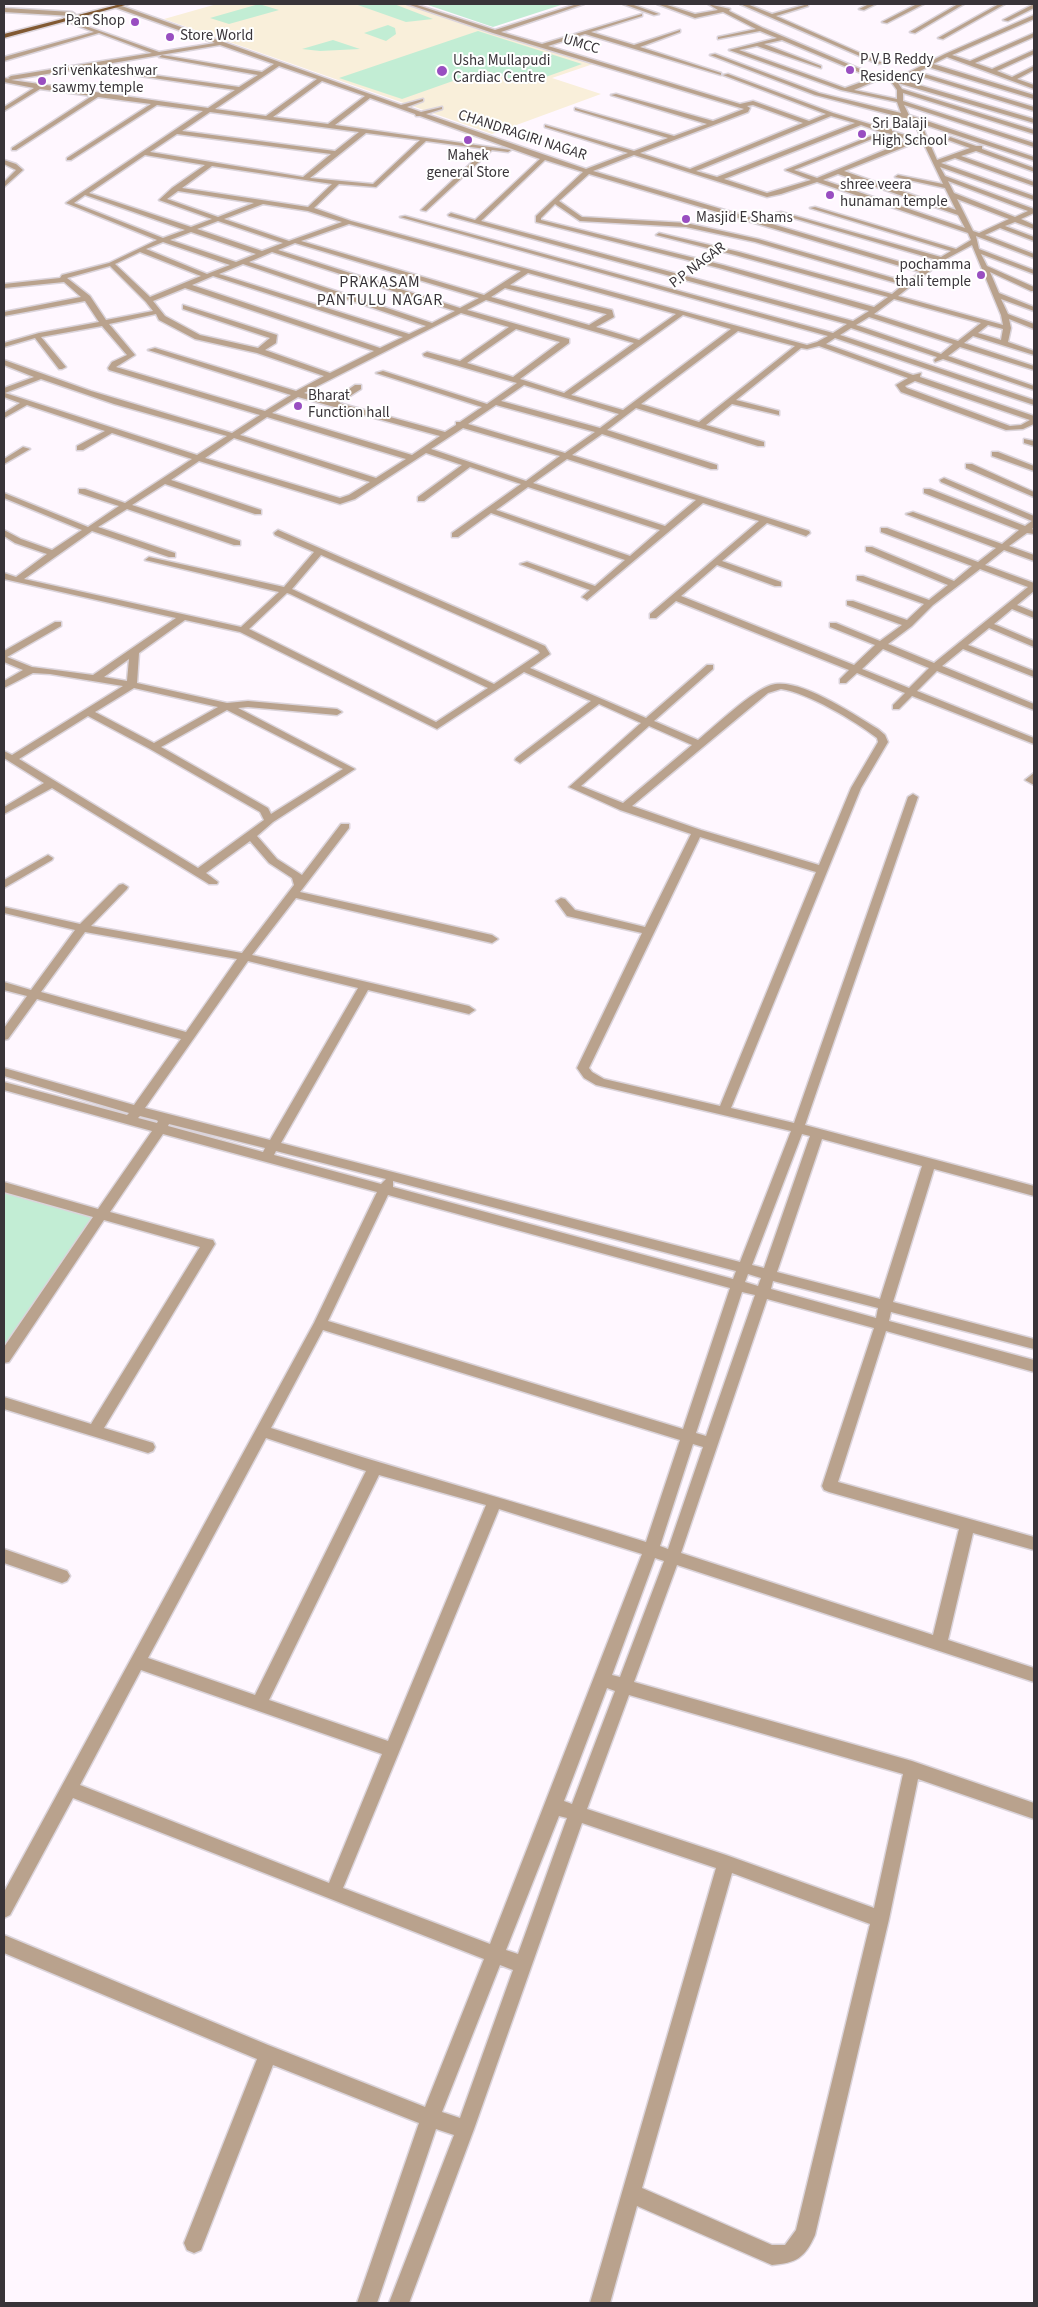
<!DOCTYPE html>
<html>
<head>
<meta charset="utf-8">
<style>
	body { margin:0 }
	#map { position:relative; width:1038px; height:2307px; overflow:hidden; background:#fff7ff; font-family:"Source Sans 3",sans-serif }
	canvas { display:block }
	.frame { position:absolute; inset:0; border:5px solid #393439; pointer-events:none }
</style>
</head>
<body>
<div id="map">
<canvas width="1038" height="2307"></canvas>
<div class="frame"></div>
</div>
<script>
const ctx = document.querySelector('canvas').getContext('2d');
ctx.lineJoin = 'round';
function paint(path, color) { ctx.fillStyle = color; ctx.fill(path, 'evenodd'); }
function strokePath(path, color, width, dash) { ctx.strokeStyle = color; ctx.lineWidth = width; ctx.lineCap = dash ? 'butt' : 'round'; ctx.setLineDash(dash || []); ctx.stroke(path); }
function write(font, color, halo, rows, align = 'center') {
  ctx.font = font + ' "Source Sans 3",sans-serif'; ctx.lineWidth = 4; ctx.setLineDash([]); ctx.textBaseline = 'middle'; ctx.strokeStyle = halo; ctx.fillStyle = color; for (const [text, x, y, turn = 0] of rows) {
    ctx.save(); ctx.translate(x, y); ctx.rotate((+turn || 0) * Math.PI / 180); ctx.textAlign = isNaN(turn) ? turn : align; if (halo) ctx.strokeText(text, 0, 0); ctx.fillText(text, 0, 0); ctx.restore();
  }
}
paint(new Path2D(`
	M 217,4 L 403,4 L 593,64 L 552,78 L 601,94 L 492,134 L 164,19 Z`), '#f9efda');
paint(new Path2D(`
	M 259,4 L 279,10 L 229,24 L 210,18 Z
	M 355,4 L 394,4 L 433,19 L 406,22 Z
	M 425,4 L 556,4 L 561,5 L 493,27 Z
	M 388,25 L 395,28 L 396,34 L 386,41 L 364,33 Z
	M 478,31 L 582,64 L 526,84 L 484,70 L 402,99 L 339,78 Z
	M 333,40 L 360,49 L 320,51 L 302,49 Z
	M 4,1192 L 93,1217 L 4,1351 Z`), '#c2edd4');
const minor = new Path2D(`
	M 116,4 L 401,105 L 423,99 L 423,101 L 407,107 L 421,112 L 442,107 L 442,109 L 426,114 L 586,169 L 628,153 L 545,127 L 545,125 L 634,151 L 668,138 L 575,110 L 575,108 L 674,136 L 707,124 L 611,95 L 616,94 L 713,121 L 744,109 L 493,33 L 407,4 L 414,4 L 495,30 L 577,4 L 584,4 L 501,32 L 542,44 L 642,14 L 642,16 L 591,32 L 634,45 L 680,30 L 680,32 L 640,47 L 721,73 L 721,75 L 585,34 L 548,46 L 740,104 L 753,101 L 809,121 L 826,114 L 723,75 L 728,74 L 833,113 L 886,129 L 892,129 L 892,131 L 915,138 L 920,136 L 917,129 L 904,118 L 815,95 L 710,55 L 715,54 L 819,93 L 901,113 L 897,102 L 841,90 L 729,50 L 777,38 L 760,31 L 718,39 L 718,37 L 756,29 L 723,12 L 695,18 L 657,4 L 664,4 L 695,14 L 718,10 L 708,4 L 730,9 L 729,11 L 763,28 L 872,74 L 875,81 L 854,90 L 897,99 L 897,90 L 892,83 L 895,79 L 945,54 L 1034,15 L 1034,19 L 952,55 L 970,61 L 1034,33 L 1034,37 L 975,63 L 992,69 L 1034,50 L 1034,54 L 997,71 L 1012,77 L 1034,66 L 1034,70 L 1017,79 L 1034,85 L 1034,89 L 947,57 L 933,64 L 1034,95 L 1034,99 L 928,67 L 918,72 L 1034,107 L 1034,111 L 913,74 L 902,80 L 1034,119 L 1034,123 L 898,83 L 902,89 L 1034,130 L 1034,134 L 903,93 L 903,101 L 1034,143 L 1034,147 L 904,105 L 909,115 L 1034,157 L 1034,161 L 1032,160 L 913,121 L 923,128 L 937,160 L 970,148 L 948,140 L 950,137 L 976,146 L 982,146 L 982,149 L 1034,168 L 1034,172 L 1032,171 L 976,151 L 961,156 L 1034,182 L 1034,186 L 955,158 L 941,163 L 1034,196 L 1034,200 L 940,167 L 945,176 L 1034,209 L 1034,213 L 1021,219 L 1034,225 L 1034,229 L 1015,222 L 1005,226 L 1034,237 L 1034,241 L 1000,228 L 985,235 L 1034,254 L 1034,258 L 976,236 L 979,249 L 1034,270 L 1034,274 L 981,254 L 987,266 L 1034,287 L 1034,291 L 1031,291 L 990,272 L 999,293 L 1034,307 L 1034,311 L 1001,299 L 1008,314 L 1034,324 L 1034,329 L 1009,319 L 1011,328 L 1008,342 L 1034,351 L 1034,355 L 973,336 L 964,343 L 1034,366 L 1034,370 L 960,347 L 948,356 L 1034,386 L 1034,390 L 943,359 L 935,362 L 934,360 L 937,357 L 851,328 L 840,335 L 1034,400 L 1034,405 L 835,338 L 826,344 L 913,375 L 921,373 L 920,377 L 1034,416 L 1034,424 L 1023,429 L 1006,430 L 901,392 L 896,385 L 908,378 L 819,346 L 807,349 L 801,348 L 736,400 L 779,411 L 779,415 L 732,404 L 706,425 L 764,442 L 764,446 L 758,446 L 636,408 L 607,430 L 717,465 L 717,469 L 711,469 L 602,434 L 572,455 L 809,531 L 810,533 L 806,536 L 767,523 L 722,561 L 781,582 L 781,586 L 775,586 L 717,565 L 681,596 L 854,665 L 875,645 L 830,627 L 830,623 L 836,623 L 880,641 L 902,625 L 847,605 L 847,601 L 853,601 L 907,620 L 924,604 L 857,580 L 857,576 L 863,576 L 929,600 L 948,585 L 866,551 L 866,547 L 872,547 L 954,581 L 972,566 L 881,532 L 881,528 L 887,528 L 978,562 L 996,548 L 906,514 L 913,512 L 1002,544 L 1019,530 L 924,493 L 924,489 L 930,489 L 1025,526 L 1032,521 L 941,482 L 940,480 L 944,478 L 1034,516 L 1034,527 L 1032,529 L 1034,530 L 1034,534 L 1027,533 L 1009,546 L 1034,555 L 1034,561 L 1004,550 L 985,565 L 1034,583 L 1034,591 L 1017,605 L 1034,612 L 1034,618 L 1012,609 L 994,624 L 1034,641 L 1034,647 L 989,628 L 968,645 L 1034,671 L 1034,677 L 963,649 L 942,666 L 1034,704 L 1034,710 L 937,671 L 917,691 L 1034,738 L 1034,744 L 912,696 L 899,709 L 893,709 L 893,705 L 905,693 L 857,673 L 846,683 L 840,683 L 840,679 L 849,670 L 676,601 L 656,618 L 650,618 L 650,614 L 759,521 L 703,503 L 587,600 L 582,597 L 590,590 L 520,564 L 527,562 L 595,586 L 625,560 L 491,513 L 458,537 L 452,537 L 452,533 L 521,484 L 470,467 L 424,501 L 418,501 L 418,497 L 462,465 L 426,453 L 355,499 L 340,504 L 199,461 L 171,480 L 261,510 L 261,514 L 255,514 L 165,484 L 132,505 L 240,541 L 240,545 L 234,545 L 127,509 L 98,527 L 175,553 L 175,557 L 169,557 L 92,531 L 24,579 L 241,627 L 279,592 L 145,560 L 149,557 L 284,587 L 314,552 L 275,535 L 274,533 L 278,530 L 545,646 L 550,654 L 530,668 L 646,718 L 707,665 L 713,665 L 713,669 L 654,721 L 698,740 C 715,726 752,691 771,685 C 798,676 855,715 878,729 L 885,735 L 888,742 L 861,788 L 731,1108 L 794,1123 L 908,797 L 913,794 L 918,797 L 805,1125 L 1034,1186 L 1034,1196 L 934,1169 L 893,1302 L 1034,1339 L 1034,1349 L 891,1312 L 889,1321 L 1034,1360 L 1034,1372 L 886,1331 L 838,1482 L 1034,1537 L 1034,1550 L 973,1533 L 948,1640 L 1034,1668 L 1034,1682 L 677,1565 L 634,1682 L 912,1761 L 1034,1803 L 1034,1819 L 918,1779 L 889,1919 L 815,2235 C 805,2258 796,2263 772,2265 L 637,2206 L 610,2303 L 590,2303 L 716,1868 L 582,1823 L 474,2129 L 409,2303 L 389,2303 L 454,2135 L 436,2129 L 377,2303 L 357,2303 L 419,2123 L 273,2065 L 201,2250 L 194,2253 L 187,2250 L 184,2243 L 257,2059 L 4,1953 L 4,1935 L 268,2045 L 425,2107 L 484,1959 L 73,1798 L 10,1915 L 4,1918 L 4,1892 L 314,1323 L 377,1192 L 163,1134 L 110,1212 L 208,1239 L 213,1240 L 215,1244 L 104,1428 L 153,1443 L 155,1447 L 153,1451 L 148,1453 L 4,1409 L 4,1397 L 91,1424 L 200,1247 L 104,1220 L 9,1362 L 4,1363 L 4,1347 L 93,1217 L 4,1192 L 4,1182 L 98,1209 L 152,1131 L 4,1090 L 4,1082 L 127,1115 L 129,1113 L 4,1076 L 4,1068 L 134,1105 L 181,1039 L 37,999 L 8,1039 L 4,1040 L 4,1028 L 27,996 L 4,990 L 4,982 L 31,990 L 75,930 L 4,913 L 4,907 L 80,924 L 119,885 L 123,884 L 128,887 L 127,889 L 91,926 L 242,953 L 294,885 L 292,878 L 269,863 L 250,841 L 206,873 L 218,882 L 217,884 L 209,884 L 52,788 L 4,814 L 4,807 L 44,783 L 4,758 L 4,751 L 12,755 L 123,686 L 50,674 L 33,673 L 4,688 L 4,681 L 23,670 L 4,662 L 4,651 L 55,622 L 61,622 L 61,626 L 7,657 L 32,667 L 93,675 L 176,618 L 4,579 L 4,573 L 16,577 L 47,554 L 15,543 L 4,536 L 4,530 L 21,539 L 52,550 L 82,530 L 4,498 L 4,493 L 88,527 L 119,506 L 79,493 L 79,489 L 85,489 L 125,503 L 192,459 L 112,433 L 83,450 L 77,450 L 77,446 L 105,431 L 27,405 L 4,418 L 4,413 L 20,403 L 4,397 L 4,388 L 34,377 L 4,365 L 4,360 L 91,391 L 232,433 L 260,415 L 109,370 L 108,368 L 112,362 L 127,355 L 102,326 L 41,337 L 66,367 L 62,369 L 59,369 L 35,338 L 4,347 L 4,343 L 39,333 L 99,322 L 85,301 L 4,316 L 4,312 L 81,297 L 64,282 L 4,288 L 4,284 L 60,278 L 62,275 L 109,263 L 157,240 L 66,203 L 203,111 L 157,105 L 71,160 L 67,160 L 67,158 L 151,104 L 98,97 L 16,150 L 12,150 L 12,148 L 92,96 L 40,89 L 4,111 L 4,107 L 34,88 L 4,82 L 4,78 L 10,79 L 8,78 L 11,76 L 152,53 L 99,33 L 4,61 L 4,57 L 94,32 L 63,20 L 63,18 L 159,52 L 215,43 L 114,7 ZM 782,40 L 868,76 L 870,79 L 845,88 L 739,50 L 757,46 L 821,68 L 821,66 L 764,44 ZM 220,45 L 274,64 L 262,72 L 162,55 L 159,57 L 258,75 L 239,87 L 95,67 L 92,69 L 235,90 L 208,108 L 11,80 ZM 279,66 L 317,79 L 266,116 L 215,109 ZM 322,81 L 365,96 L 328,124 L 273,117 ZM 370,98 L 415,114 L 416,116 L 420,116 L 540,159 L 475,220 L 451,213 L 448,215 L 449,216 L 847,324 L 833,333 L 405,216 L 400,217 L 828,336 L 817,342 L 807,345 L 351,221 L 314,208 L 339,184 L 376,187 L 426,141 L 486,149 L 421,210 L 426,211 L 492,150 L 508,152 L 511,150 L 335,125 ZM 753,105 L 803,123 L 690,169 L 640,153 L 748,112 L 750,108 L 747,106 ZM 210,112 L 359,132 L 335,151 L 182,131 ZM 831,116 L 855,123 L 717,177 L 696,171 ZM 861,125 L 881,132 L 785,170 L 811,180 L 767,193 L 724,179 ZM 366,133 L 420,140 L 373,184 L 310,178 ZM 887,133 L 909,140 L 817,178 L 794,170 ZM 177,134 L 331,154 L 303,177 L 150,152 ZM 922,140 L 943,184 L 898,175 L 895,177 L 945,188 L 956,210 L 844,171 ZM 145,155 L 205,165 L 172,188 L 159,200 L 212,219 L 191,227 L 89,193 ZM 634,155 L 767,197 L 781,194 L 817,182 L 968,233 L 971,240 L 956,249 L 815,207 L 810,208 L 951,251 L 941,257 L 781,212 L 776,213 L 937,260 L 924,269 L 593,171 ZM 545,160 L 583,172 L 536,216 L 536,222 L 719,268 L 869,311 L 853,321 L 481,221 ZM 212,166 L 332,184 L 308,207 L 182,188 ZM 589,174 L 920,272 L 907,282 L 758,239 L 686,223 L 582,217 L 559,201 ZM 838,174 L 958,215 L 965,228 L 823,180 ZM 948,181 L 1028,211 L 1015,217 L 954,193 ZM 178,191 L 254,203 L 218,217 L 167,199 ZM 85,195 L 185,230 L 163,238 L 74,203 ZM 957,199 L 1009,219 L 979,233 L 973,231 ZM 263,204 L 308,211 L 342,222 L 289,241 L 224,219 ZM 555,204 L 580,221 L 686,227 L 755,242 L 903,285 L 892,294 L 739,252 L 659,233 L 656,235 L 735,255 L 888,297 L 874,307 L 723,265 L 541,220 L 541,218 ZM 218,221 L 283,243 L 262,251 L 197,229 ZM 349,224 L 521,271 L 484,295 L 301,241 ZM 191,232 L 256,254 L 236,262 L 170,240 ZM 163,242 L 230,265 L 207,274 L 146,249 ZM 295,243 L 479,298 L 460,308 L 278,250 ZM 972,245 L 1001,315 L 1003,325 L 898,296 L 944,260 ZM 140,252 L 201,276 L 150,297 L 115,264 ZM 272,252 L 455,311 L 432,323 L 249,262 ZM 243,264 L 426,326 L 409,334 L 219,274 ZM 110,266 L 146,302 L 153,311 L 106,320 L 90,296 L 67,278 ZM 528,273 L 676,314 L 639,340 L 596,327 L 614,317 L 612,310 L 510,285 ZM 213,276 L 403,337 L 380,348 L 192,285 ZM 185,288 L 374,351 L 330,373 L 265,350 L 276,343 L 277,335 L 183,305 L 183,309 L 270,338 L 258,348 L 200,335 L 165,316 L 153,301 ZM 505,288 L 606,314 L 607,314 L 589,325 L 491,297 ZM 894,299 L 981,323 L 958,341 L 874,314 ZM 486,300 L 634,343 L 564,393 L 520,379 L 569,343 L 569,339 L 467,310 ZM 461,313 L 509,327 L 460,361 L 427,352 L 423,354 L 424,356 L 517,383 L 487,404 L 383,371 L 376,373 L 482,407 L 460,422 L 456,422 L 456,425 L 445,432 L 339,403 L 361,389 L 361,385 L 355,385 L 332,401 L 304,393 ZM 156,314 L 159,320 L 195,339 L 257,353 L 324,376 L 296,391 L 155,348 L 148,350 L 291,395 L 265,411 L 116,367 L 135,355 L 109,324 ZM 683,315 L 731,329 L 623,410 L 571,395 ZM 869,317 L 953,344 L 941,354 L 856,325 ZM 988,325 L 1003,329 L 1001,340 L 978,333 ZM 516,329 L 560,342 L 513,377 L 467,363 ZM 738,331 L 795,346 L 699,422 L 641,404 ZM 41,379 L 114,404 L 227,436 L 197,455 L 5,393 ZM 915,381 L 1030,420 L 1021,425 L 1010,426 L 907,388 L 905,386 ZM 524,385 L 619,414 L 600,428 L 501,401 ZM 298,397 L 440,436 L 412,455 L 272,413 ZM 496,405 L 595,432 L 565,453 L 468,424 ZM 267,417 L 406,459 L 376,478 L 240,435 ZM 463,428 L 560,456 L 526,481 L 431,449 ZM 234,438 L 370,482 L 349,495 L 340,498 L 205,458 ZM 567,459 L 696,500 L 665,526 L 533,483 ZM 528,487 L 660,530 L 630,556 L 496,510 ZM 321,555 L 538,650 L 540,653 L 494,684 L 292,589 ZM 980,569 L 1028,587 L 934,663 L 888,644 L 912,626 L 933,605 ZM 287,593 L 290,594 L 488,688 L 436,722 L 249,629 ZM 185,620 L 240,632 L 437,729 L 524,672 L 591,701 L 516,758 L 515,760 L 520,763 L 599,704 L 641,723 L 569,787 L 620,810 L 691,834 L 645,927 L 575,910 L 565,899 L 561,898 L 556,901 L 567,916 L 642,933 L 577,1068 L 584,1078 L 596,1085 L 791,1131 L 740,1262 L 281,1143 L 368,990 L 469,1014 L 475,1010 L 469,1006 L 252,955 L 296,898 L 492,943 L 498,939 L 492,935 L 300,892 L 349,828 L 349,824 L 341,824 L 302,875 L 277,859 L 257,836 L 273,822 L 355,769 L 238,708 L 248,707 L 337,715 L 342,712 L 337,709 L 248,701 L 227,703 L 137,683 L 139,653 ZM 883,649 L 929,668 L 909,688 L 862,669 ZM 129,659 L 127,681 L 104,677 ZM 134,688 L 218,707 L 154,743 L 95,712 ZM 781,689 C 808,693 855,721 877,738 L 878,742 L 851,788 L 819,865 L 701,830 L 632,806 L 768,693 ZM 227,710 L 343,769 L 271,814 L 268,808 L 161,747 ZM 88,716 L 150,749 L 260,812 L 264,820 L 198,868 L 19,759 ZM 649,726 L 692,745 L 623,803 L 581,786 ZM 700,837 L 816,872 L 720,1106 L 604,1079 L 592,1072 L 589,1068 ZM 85,932 L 237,959 L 186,1032 L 41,992 ZM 248,961 L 358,988 L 270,1140 L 145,1108 ZM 140,1116 L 156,1120 L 158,1121 L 157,1123 L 138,1118 ZM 169,1124 L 265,1148 L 263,1152 L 168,1126 ZM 802,1134 L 810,1136 L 764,1268 L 752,1265 ZM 822,1139 L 922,1166 L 880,1299 L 777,1272 ZM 276,1151 L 386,1179 L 381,1184 L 274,1155 ZM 393,1181 L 736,1271 L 733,1279 L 393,1187 ZM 388,1195 L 730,1288 L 683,1429 L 328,1321 ZM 748,1274 L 761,1278 L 758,1286 L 745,1282 ZM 773,1281 L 878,1308 L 876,1318 L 771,1289 ZM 742,1292 L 755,1295 L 706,1436 L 696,1433 ZM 767,1299 L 874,1328 L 822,1486 L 824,1490 L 829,1492 L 959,1529 L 933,1635 L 681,1553 ZM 323,1330 L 680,1440 L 646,1542 C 521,1503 395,1469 271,1428 ZM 266,1438 L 366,1471 L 255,1695 L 148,1658 ZM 693,1444 L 703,1447 L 668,1549 L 660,1546 ZM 379,1475 L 486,1505 L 388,1741 L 269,1700 ZM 499,1509 L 642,1554 L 490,1944 L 343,1888 ZM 655,1558 L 664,1561 L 620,1677 L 612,1675 ZM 141,1670 L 382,1754 L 329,1883 L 80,1785 ZM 607,1688 L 615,1691 L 572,1804 L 564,1801 ZM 629,1695 L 903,1774 L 874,1908 L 726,1855 L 587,1809 ZM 559,1816 L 567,1818 L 518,1954 L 506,1950 ZM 732,1873 L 870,1924 L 796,2230 L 785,2245 L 772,2245 L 642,2188 ZM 500,1965 L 513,1970 L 460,2118 L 442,2112 Z
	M 623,4 L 631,4 L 659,14 L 654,15 Z
	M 740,4 L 747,4 L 772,14 L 808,4 L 808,6 L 776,16 L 883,63 L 878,64 Z
	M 869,4 L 876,4 L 864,10 L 859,9 Z
	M 917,4 L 924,4 L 887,23 L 882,22 Z
	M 958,4 L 964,4 L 915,33 L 910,32 Z
	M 999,4 L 1005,4 L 943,39 L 938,38 Z
	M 1034,4 L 1034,8 L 1008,21 L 1003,20 Z
	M 4,8 L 72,12 L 75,14 L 72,16 L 4,12 Z
	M 4,160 L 16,164 L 23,170 L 4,187 L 4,182 L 16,170 L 4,164 Z
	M 1024,439 L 1034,441 L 1034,446 L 1024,443 Z
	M 23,447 L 30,449 L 4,464 L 4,459 Z
	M 992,452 L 998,452 L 1034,466 L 1034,471 L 992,456 Z
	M 966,464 L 972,464 L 1034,492 L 1034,497 L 966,468 Z
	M 1034,773 L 1034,785 L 1025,780 Z
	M 48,855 L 53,858 L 52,860 L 4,888 L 4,880 Z
	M 4,1549 L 67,1571 L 70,1576 L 67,1581 L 62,1583 L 4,1563 Z`);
const major = new Path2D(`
	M 121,4 L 129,4 L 4,38 L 4,34 Z`);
strokePath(minor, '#dbd4db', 3);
strokePath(major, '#dbd4db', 3);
paint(minor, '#b9a28d');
paint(major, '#815932');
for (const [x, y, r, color] of [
	[135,22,5,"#994ec1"],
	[170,37,5,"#994ec1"],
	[850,70,5,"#994ec1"],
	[442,71,6,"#994ec1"],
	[42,81,5,"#994ec1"],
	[862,134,5,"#994ec1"],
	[468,140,5,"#994ec1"],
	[830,195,5,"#994ec1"],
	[686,219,5,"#994ec1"],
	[981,275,5,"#994ec1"],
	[298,406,5,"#994ec1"]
]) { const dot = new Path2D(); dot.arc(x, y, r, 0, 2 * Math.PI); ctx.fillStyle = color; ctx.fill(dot); strokePath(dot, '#fff', 2); }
write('15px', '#393439', '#fff', [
	["Pan Shop",125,22,"right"],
	["Store World",180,37],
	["P V B Reddy",860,61],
	["Residency",860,78],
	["Usha Mullapudi",453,62],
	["Cardiac Centre",453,79],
	["sri venkateshwar",52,72],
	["sawmy temple",52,89],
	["Sri Balaji",872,125],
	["High School",872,142],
	["Mahek",468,157,"center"],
	["general Store",468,174,"center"],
	["shree veera",840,186],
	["hunaman temple",840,203],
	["Masjid E Shams",696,219],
	["pochamma",971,266,"right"],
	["thali temple",971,283,"right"],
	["Bharat",308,397],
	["Function hall",308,414]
], 'left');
write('15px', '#393439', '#fff', [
	["UMCC",581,45,17],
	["CHANDRAGIRI NAGAR",522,136,18],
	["P.P NAGAR",698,266,-37]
]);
ctx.letterSpacing = '1px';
write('16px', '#393439', '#fff', [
	["PRAKASAM",380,283],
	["PANTULU NAGAR",380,301]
]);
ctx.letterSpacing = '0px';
</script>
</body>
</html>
